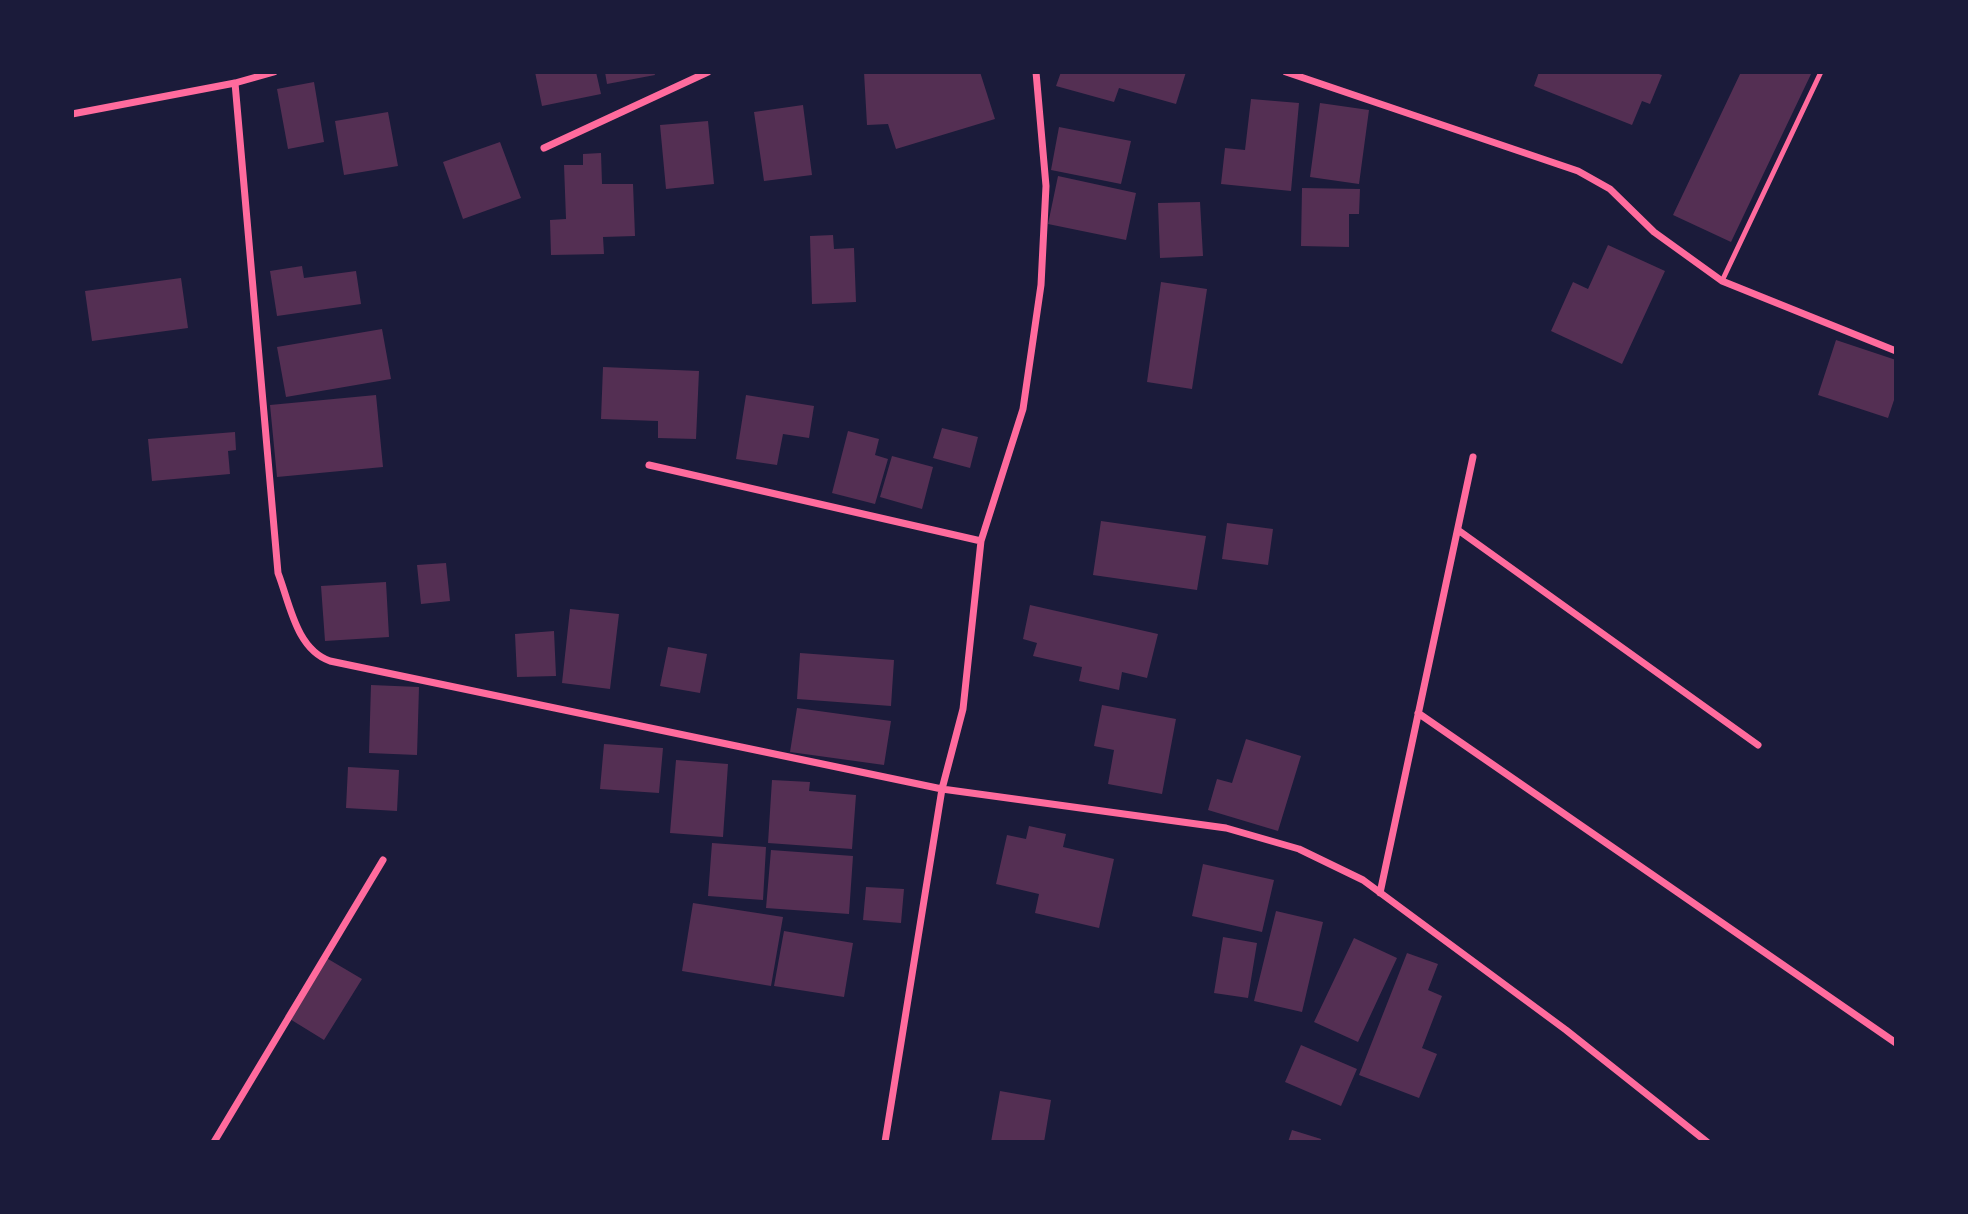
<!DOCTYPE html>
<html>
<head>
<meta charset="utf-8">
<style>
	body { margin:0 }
	#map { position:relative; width:1968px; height:1214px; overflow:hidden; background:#1b1b3a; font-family:Bitter,serif }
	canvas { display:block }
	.frame { position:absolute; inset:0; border:74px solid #1b1b3a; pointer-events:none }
</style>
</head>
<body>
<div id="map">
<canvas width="1968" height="1214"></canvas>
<div class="frame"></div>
</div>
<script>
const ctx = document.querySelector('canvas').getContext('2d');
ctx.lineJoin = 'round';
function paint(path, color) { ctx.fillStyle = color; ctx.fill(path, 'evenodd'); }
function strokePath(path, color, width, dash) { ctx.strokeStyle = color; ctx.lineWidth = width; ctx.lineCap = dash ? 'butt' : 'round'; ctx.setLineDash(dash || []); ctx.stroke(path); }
paint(new Path2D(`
	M 535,72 L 596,72 L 601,94 L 542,106 Z
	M 605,72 L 654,72 L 655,75 L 607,84 Z
	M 864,72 L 980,72 L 995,119 L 896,149 L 888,124 L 867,125 Z
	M 1061,72 L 1186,72 L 1176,104 L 1119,88 L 1114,102 L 1056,86 Z
	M 1539,72 L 1653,72 L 1662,75 L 1650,104 L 1642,101 L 1632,125 L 1534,86 Z
	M 1741,72 L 1812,72 L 1731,242 L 1673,215 Z
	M 314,82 L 324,142 L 288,149 L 277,89 Z
	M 1251,99 L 1299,103 L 1291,191 L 1221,184 L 1225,148 L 1245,150 Z
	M 1320,103 L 1369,110 L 1359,184 L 1310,177 Z
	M 803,105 L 812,175 L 764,181 L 754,112 Z
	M 388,112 L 398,166 L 344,175 L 335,121 Z
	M 708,121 L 714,184 L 666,189 L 660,125 Z
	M 1059,127 L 1131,141 L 1121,184 L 1051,170 Z
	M 500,142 L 521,198 L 463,219 L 443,162 Z
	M 601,153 L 602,184 L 633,184 L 635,236 L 603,237 L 604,254 L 551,255 L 550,220 L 566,219 L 564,165 L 583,165 L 583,154 Z
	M 1058,176 L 1136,193 L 1126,240 L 1048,224 Z
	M 1302,188 L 1360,189 L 1359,214 L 1349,214 L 1349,247 L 1301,246 Z
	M 1200,202 L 1203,256 L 1160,258 L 1158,203 Z
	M 833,235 L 834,249 L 854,248 L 856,302 L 812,304 L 810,236 Z
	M 1608,245 L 1665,271 L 1622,364 L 1551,331 L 1573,282 L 1588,289 Z
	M 302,266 L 304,278 L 356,271 L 361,304 L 277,316 L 270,271 Z
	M 181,278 L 188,328 L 92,341 L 85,291 Z
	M 1161,282 L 1207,289 L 1192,389 L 1147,382 Z
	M 382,329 L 391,379 L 286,397 L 277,347 Z
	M 1836,340 L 1896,360 L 1896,394 L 1888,418 L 1818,395 Z
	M 603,367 L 699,371 L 696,439 L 658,438 L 658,421 L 601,419 Z
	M 376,395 L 383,467 L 277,477 L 270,405 Z
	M 746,395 L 814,406 L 809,438 L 783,434 L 777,465 L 736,459 Z
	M 942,428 L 978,437 L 970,468 L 933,458 Z
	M 848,431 L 879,439 L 875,455 L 888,459 L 875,504 L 832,493 Z
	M 235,432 L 236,450 L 228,451 L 230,474 L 152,481 L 148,439 Z
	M 892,456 L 933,467 L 922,509 L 880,497 Z
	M 1101,521 L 1206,536 L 1197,590 L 1093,575 Z
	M 1227,523 L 1273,529 L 1268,565 L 1222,559 Z
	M 446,563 L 450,601 L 421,604 L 417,565 Z
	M 386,582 L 389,637 L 325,641 L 321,586 Z
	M 1030,605 L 1158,634 L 1147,678 L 1122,672 L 1119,690 L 1079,681 L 1082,667 L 1033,656 L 1037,643 L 1023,639 Z
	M 570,609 L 619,614 L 610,689 L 562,683 Z
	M 554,631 L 556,676 L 517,677 L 515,634 Z
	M 668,647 L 707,654 L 700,693 L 660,686 Z
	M 800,653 L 894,660 L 891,706 L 797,699 Z
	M 371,685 L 419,687 L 417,755 L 369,753 Z
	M 1102,705 L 1176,719 L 1162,794 L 1108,784 L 1114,750 L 1094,746 Z
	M 797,708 L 891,721 L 884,765 L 790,752 Z
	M 1246,739 L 1301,756 L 1278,831 L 1208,810 L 1217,779 L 1232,783 Z
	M 604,744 L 663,748 L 659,793 L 600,789 Z
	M 676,760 L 728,764 L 723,837 L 670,833 Z
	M 348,767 L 399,770 L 397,811 L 346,808 Z
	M 772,780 L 810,782 L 809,791 L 856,795 L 852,849 L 768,843 Z
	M 1029,826 L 1066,834 L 1063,847 L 1114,859 L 1099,928 L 1035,913 L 1039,894 L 996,884 L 1007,835 L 1026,839 Z
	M 712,843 L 766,847 L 763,900 L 708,896 Z
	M 771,850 L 853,856 L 849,914 L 766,908 Z
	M 1203,864 L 1274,880 L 1262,932 L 1192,916 Z
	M 866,887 L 904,889 L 901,923 L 863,920 Z
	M 693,903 L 783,917 L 771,986 L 682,971 Z
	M 1276,911 L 1323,922 L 1302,1012 L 1254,1001 Z
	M 784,931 L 853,943 L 844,997 L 774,986 Z
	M 1223,937 L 1257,943 L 1248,998 L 1214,993 Z
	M 1354,938 L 1397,958 L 1358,1042 L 1314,1022 Z
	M 1407,953 L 1438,964 L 1428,990 L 1442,996 L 1422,1048 L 1437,1054 L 1419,1098 L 1359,1075 Z
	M 323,956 L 362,979 L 324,1040 L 285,1016 Z
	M 1301,1045 L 1357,1069 L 1341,1106 L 1285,1082 Z
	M 1000,1091 L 1051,1100 L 1044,1142 L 991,1142 Z
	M 1292,1130 L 1321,1139 L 1320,1142 L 1288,1142 Z`), '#542f53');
strokePath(new Path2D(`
	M 1722,281 L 1821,72`), '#ff6b9d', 5);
strokePath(new Path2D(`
	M 1286,72 L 1578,171 L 1610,189 L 1654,232 L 1722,281 L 1896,351
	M 235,83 L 278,573 C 290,604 296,649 330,661 L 942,789 L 1226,828 L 1299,849 L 1363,880 L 1566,1030 L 1707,1142
	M 72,114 L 235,83 L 274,72
	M 544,148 L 708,72
	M 649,465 L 981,541
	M 1458,530 L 1758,745
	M 1418,713 L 1896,1043
	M 1380,893 L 1473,457
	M 214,1142 L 383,860
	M 885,1142 L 942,789 L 963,709 L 981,541 L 1023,409 L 1041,285 L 1046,186 L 1036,72`), '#ff6b9d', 7);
</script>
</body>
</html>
